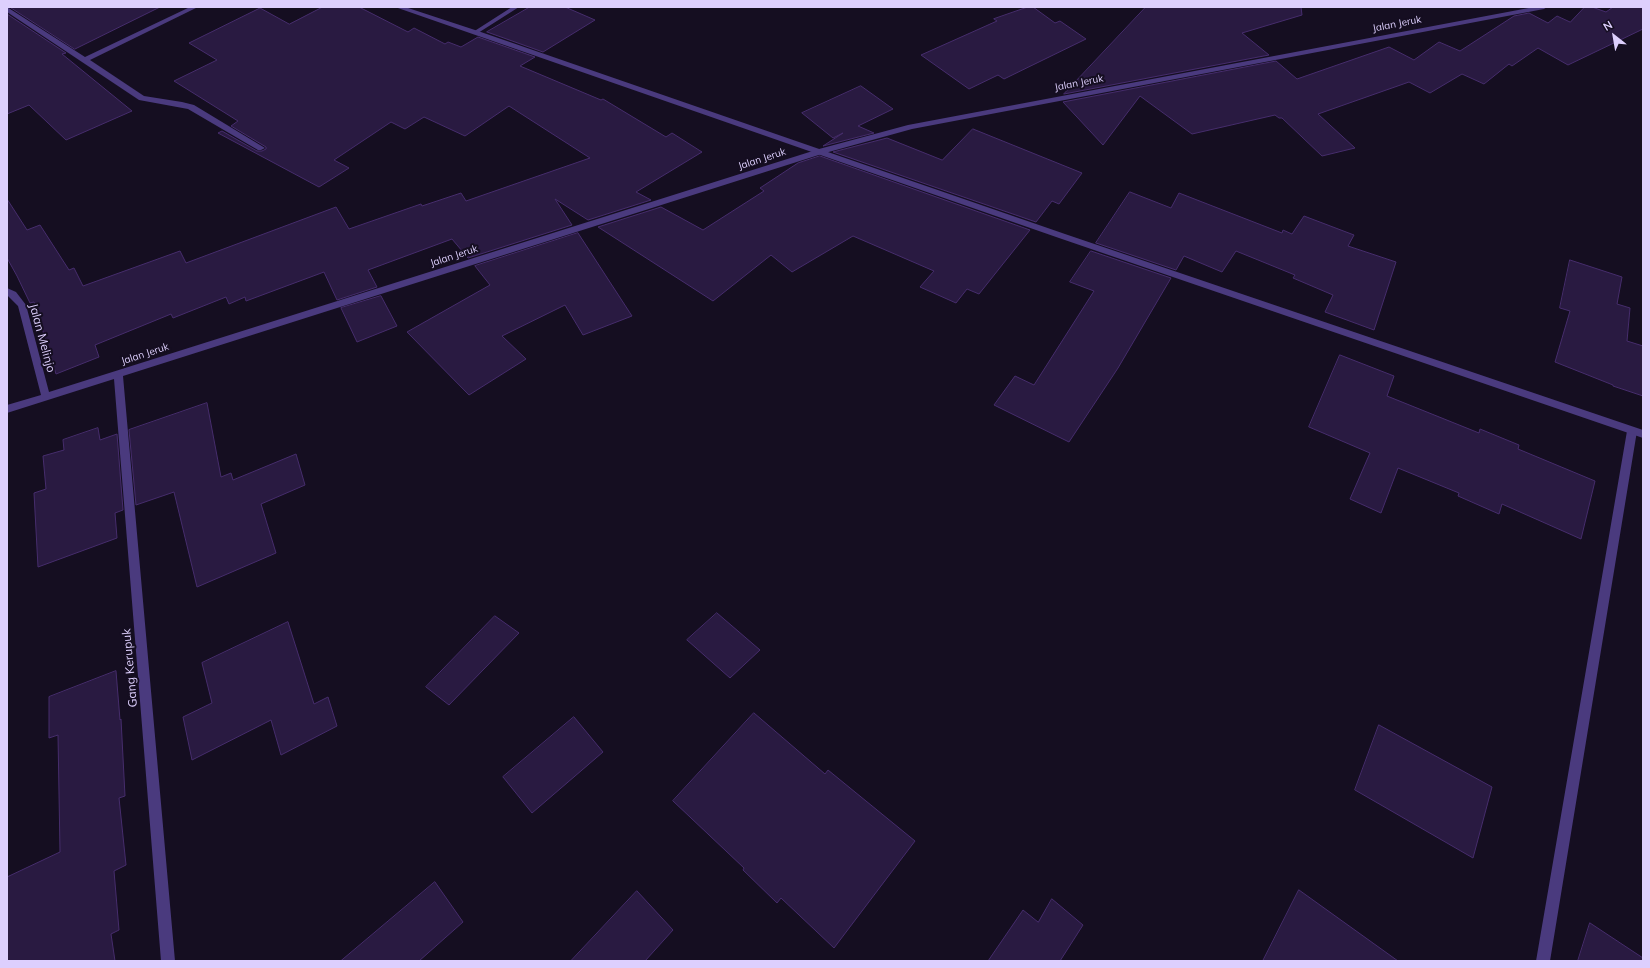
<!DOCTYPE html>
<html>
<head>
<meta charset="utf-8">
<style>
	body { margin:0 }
	#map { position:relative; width:1650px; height:968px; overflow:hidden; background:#150e21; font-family:Mulish,sans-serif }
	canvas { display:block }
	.frame { position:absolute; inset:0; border:8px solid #ddcffd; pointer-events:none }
	.north { position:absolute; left:1594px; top:16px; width:40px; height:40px; -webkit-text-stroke:3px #150e21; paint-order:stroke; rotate:329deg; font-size:11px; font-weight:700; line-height:16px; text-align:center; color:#ddcffd }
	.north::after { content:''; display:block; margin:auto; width:14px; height:18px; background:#ddcffd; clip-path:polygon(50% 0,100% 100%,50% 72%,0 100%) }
</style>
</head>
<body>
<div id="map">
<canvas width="1650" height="968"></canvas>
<div class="frame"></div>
<div class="north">N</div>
</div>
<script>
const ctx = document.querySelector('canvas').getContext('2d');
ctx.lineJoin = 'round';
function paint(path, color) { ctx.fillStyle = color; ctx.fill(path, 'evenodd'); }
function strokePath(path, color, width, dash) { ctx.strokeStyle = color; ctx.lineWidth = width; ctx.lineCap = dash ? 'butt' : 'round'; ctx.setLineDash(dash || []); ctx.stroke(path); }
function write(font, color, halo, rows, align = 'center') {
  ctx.font = font + ' Mulish,sans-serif'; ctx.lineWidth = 4; ctx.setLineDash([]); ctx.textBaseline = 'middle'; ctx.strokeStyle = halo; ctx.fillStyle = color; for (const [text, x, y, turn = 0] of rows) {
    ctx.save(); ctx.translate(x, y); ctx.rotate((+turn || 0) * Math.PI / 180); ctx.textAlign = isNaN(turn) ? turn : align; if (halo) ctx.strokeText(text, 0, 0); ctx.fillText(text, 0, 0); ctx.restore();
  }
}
const building = new Path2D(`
	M 10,7 L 160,7 L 75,49 Z
	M 323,7 L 359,7 L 408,32 L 414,28 L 445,44 L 448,42 L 461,47 L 478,37 L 535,57 L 520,66 L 601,100 L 603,99 L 666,137 L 672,133 L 702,152 L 636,192 L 651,200 L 588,220 L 555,199 L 572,225 L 468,258 L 452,239 L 368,270 L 377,287 L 337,300 L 324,272 L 246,301 L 245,297 L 229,304 L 226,297 L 173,318 L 171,314 L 95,345 L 99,357 L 56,374 L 34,302 L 30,303 L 17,276 L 7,258 L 7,199 L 27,230 L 40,225 L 69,270 L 74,268 L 83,286 L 180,251 L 186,263 L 336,207 L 349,229 L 421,204 L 422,206 L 461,193 L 466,201 L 590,158 L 509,106 L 465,136 L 424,117 L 405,129 L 391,122 L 334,160 L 349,168 L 319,187 L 218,133 L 222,131 L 257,151 L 262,151 L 266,149 L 266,147 L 231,126 L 238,121 L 174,81 L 217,60 L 189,43 L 260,8 L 289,24 Z
	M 530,7 L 565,7 L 595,20 L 543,52 L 487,32 Z
	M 1028,7 L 1033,7 L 1055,23 L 1060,21 L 1086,39 L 1004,79 L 998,75 L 969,89 L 921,55 L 997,21 L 994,19 Z
	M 1146,7 L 1301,7 L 1302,15 L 1242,33 L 1269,55 L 1064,94 Z
	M 1585,7 L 1592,7 L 1606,12 L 1613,7 L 1643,7 L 1643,29 L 1568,65 L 1538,48 L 1512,66 L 1509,64 L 1484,84 L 1462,74 L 1430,93 L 1409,82 L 1318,114 L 1355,148 L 1322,156 L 1282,118 L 1279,118 L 1275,115 L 1192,134 L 1140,96 L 1103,145 L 1063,102 L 1276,61 L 1297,79 L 1389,47 L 1414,60 L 1439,42 L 1460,51 L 1514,16 L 1529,13 L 1548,23 L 1557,16 L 1570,22 Z
	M 7,14 L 66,53 L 62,54 L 132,111 L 66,140 L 29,105 L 7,114 Z
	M 861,86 L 893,109 L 858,126 L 874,133 L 823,146 L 843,133 L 833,138 L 802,113 Z
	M 973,129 L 1082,173 L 1059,204 L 1052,201 L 1036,222 L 833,152 L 887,138 L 942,160 Z
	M 820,156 L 1030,230 L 979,294 L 967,289 L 956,303 L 920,287 L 934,271 L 853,236 L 792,272 L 771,255 L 713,301 L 598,227 L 661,207 L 703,230 L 764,191 L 760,188 L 798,163 Z
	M 1130,192 L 1171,208 L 1179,193 L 1282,233 L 1283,230 L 1292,234 L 1304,216 L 1354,235 L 1348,246 L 1396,262 L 1374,330 L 1325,312 L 1333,295 L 1293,278 L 1295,275 L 1236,251 L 1222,272 L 1184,256 L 1176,270 L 1096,243 Z
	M 578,233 L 632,316 L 583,335 L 565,305 L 502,336 L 526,359 L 469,395 L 407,332 L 490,285 L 475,266 Z
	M 1091,251 L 1171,278 L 1118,368 L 1069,442 L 994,405 L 1015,376 L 1034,385 L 1094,291 L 1070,282 Z
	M 1570,260 L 1622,277 L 1617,304 L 1630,308 L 1627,341 L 1643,346 L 1643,396 L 1613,386 L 1613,385 L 1555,362 L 1570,311 L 1560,308 Z
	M 381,296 L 397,326 L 357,342 L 341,308 Z
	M 1340,355 L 1394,376 L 1387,396 L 1479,433 L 1480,429 L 1519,445 L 1518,449 L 1595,481 L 1581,539 L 1502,504 L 1499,514 L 1458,496 L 1459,493 L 1398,468 L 1381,513 L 1350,499 L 1370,453 L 1309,427 Z
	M 207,403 L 221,477 L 231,473 L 233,480 L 296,454 L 305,485 L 261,504 L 276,553 L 197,587 L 174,492 L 136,505 L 129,430 Z
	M 98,428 L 100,440 L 117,434 L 123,510 L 115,513 L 117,538 L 38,567 L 34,493 L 46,489 L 43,456 L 64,450 L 63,440 Z
	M 717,613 L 760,650 L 730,678 L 687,640 Z
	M 495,616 L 519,633 L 449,705 L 426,687 Z
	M 288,622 L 314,704 L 328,697 L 337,726 L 281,755 L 271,720 L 192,760 L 183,717 L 212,703 L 202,663 Z
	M 116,671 L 120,720 L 121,719 L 125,796 L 119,798 L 126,865 L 114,871 L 119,930 L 111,934 L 115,961 L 7,961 L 7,877 L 60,852 L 58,735 L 49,738 L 49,697 Z
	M 754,713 L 825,774 L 828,770 L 915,841 L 834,948 L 781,898 L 777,903 L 743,870 L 744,868 L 673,801 Z
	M 574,717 L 603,752 L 532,813 L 503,777 Z
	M 1379,725 L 1492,787 L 1473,858 L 1355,790 Z
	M 435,882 L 463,922 L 419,961 L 341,961 Z
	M 1299,890 L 1398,961 L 1263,961 Z
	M 637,891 L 673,930 L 645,961 L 571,961 Z
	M 1052,899 L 1083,925 L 1060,961 L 988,961 L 1023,910 L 1038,922 Z
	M 1590,923 L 1643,958 L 1643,961 L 1578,961 Z`);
paint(building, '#291a41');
strokePath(building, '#462d6c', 1);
paint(new Path2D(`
	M 7,7 L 85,57 L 190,7 L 198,7 L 90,60 L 144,96 L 182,102 L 194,105 L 265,148 L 261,150 L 258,150 L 188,109 L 139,100 L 7,12 Z
	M 512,7 L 519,7 L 478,33 L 473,32 Z
	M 1534,7 L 1547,7 L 1544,9 L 912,129 L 825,153 L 123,376 L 175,961 L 161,961 L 114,379 L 7,413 L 7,405 L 41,395 L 18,306 L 7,295 L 7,288 L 16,292 L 26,305 L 49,392 L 819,149 L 908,125 Z
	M 1632,427 L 1635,428 L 1637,431 L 1550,961 L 1536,961 L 1627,431 L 1629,428 Z`), '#4a3a7e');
paint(new Path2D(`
	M 395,7 L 405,7 L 478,31 L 1065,234 L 1643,430 L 1643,438 L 1059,238 Z`), '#4a3a7e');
write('10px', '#ddcffd', '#150e21', [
	["Jalan Jeruk",1397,24,-11],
	["Jalan Jeruk",1079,83,-11],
	["Jalan Jeruk",762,159,-18],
	["Jalan Jeruk",454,256,-18],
	["Jalan Jeruk",145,354,-18]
]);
write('12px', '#ddcffd', '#150e21', [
	["Jalan Melinjo",42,338,75],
	["Gang Kerupuk",130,668,-95]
]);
</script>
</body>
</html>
